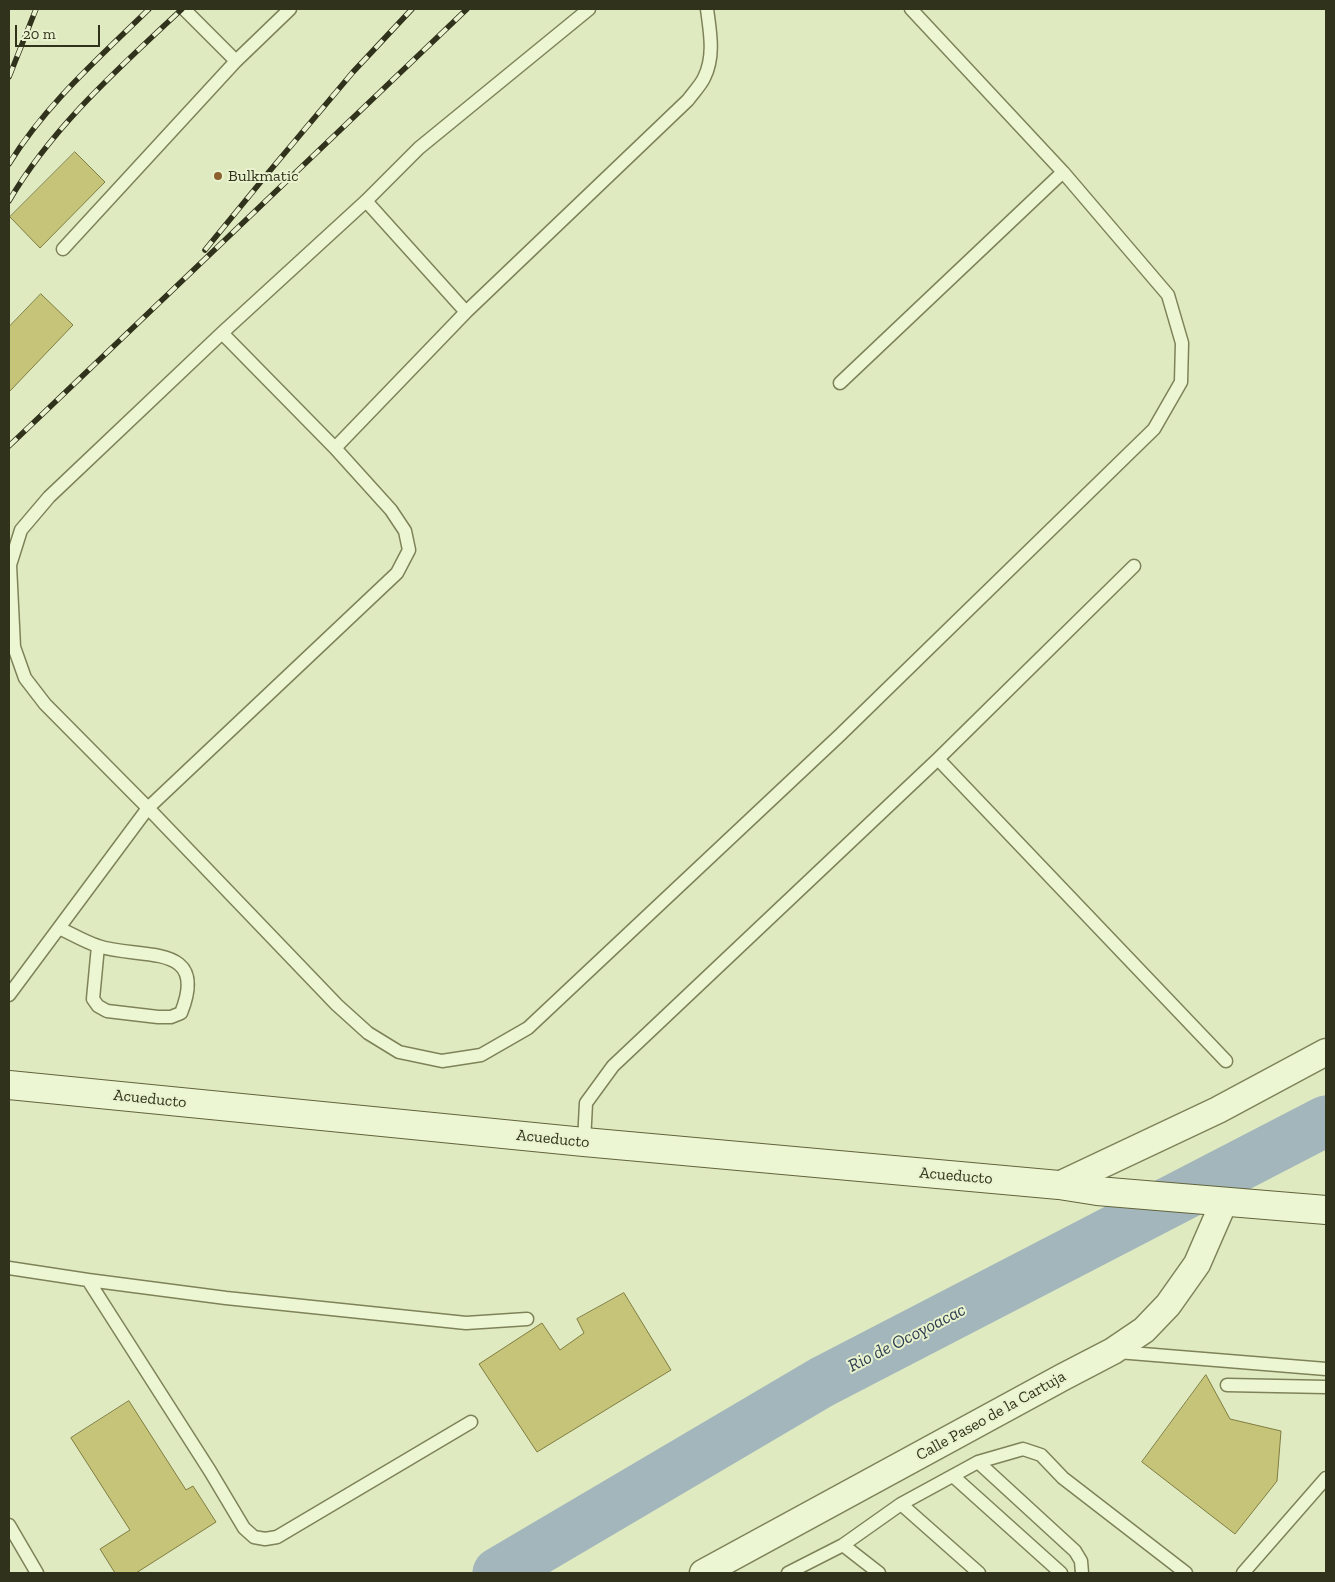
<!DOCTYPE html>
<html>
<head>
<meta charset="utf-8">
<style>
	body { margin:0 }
	#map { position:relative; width:1335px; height:1582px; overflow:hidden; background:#dfeac0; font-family:"Zilla Slab",serif }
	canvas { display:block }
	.frame { position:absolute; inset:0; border:10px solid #31321c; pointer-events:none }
	.scale { position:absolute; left:15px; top:25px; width:85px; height:22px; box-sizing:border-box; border:2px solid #31321c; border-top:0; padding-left:6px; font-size:15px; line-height:18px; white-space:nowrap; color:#31321c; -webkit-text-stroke:4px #e9f2ce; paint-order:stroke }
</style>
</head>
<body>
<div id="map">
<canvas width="1335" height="1582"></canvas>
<div class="frame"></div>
<div class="scale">20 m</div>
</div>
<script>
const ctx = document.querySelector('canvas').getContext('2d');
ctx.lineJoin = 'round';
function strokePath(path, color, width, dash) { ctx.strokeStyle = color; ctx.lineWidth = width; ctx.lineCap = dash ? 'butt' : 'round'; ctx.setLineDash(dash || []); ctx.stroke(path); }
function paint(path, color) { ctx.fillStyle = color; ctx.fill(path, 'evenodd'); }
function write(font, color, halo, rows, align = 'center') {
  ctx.font = font + ' "Zilla Slab",serif'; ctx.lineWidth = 4; ctx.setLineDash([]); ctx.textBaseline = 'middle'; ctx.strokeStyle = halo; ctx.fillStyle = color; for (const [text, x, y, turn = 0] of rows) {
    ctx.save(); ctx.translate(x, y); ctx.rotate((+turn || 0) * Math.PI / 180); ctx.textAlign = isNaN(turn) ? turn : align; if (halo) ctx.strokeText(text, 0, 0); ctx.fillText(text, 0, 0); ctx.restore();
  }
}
strokePath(new Path2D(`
	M 498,1573 L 822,1382 L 1326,1121`), '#a2b6bc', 51);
const building = new Path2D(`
	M 75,152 L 105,182 L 40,248 L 10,217 Z
	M 41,294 L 73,325 L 9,392 L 9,327 Z
	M 624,1293 L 671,1370 L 537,1452 L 479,1364 L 542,1323 L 560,1350 L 584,1333 L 577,1319 Z
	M 1206,1375 L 1230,1419 L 1281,1431 L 1277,1481 L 1235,1534 L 1142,1462 Z
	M 129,1401 L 186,1490 L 193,1486 L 216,1522 L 136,1573 L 115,1573 L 100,1549 L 130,1530 L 71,1438 Z`);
paint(building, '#c6c478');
strokePath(building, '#7f7c41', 1);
const lane = new Path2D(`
	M 184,9 L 236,61
	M 589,9 L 419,148 L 366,201 L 222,333 L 49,497 L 21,530 L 10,565 L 14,647 L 25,678 L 45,704 L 148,808 L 337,1005 L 368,1033 L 399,1052 L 442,1061 L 481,1055 L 528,1028 L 840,735 L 1154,429 L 1181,382 L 1182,343 L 1168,295 L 1063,172 L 911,9
	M 366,201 L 466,312
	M 63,249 L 236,61 L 290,9
	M 840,383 L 1063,172
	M 335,448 L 466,312 L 688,100 C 693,93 700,86 704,78 C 715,56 710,32 707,9
	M 938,759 L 1226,1061
	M 59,928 C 72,934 85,942 98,946 C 140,960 210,941 181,1013 L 171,1017 L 158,1017 L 107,1011 L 98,1006 L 93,999 L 98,946
	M 9,995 L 148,808 L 397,573 L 409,550 L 405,531 L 391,510 L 335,448 L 222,333
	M 584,1142 L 586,1103 L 613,1066 L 938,759 L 1134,566
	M 9,1268 L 88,1280 L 210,1471 L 244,1528 L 254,1537 L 265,1539 L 277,1537 L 471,1422
	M 88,1280 L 226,1298 L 466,1323 L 527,1319
	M 1118,1352 L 1326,1369
	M 1227,1385 L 1326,1387
	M 978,1462 L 1075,1551 L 1081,1561 L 1082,1573
	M 953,1476 L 1061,1573
	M 901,1504 L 979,1573
	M 9,1525 L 37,1573
	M 843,1545 L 879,1573
	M 788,1573 L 843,1545 L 901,1504 L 978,1462 L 1023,1449 L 1041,1455 L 1063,1478 L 1186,1573
	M 1243,1573 L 1326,1478`);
const street = new Path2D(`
	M 1059,1185 L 1218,1110 L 1326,1052
	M 703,1573 L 1063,1377 L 1113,1351 L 1144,1330 L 1168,1305 L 1197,1264 L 1224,1202`);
const secondary = new Path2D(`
	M 9,1085 L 584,1142 L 1059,1185 L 1097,1191 L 1326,1210`);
strokePath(lane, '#7e8259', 15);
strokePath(street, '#7e8259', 29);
strokePath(secondary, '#61633c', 30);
strokePath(lane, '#edf6d2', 12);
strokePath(street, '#edf6d2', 26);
strokePath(secondary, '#edf6d2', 28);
const rail = new Path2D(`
	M 9,77 L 36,9
	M 9,164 C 46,104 100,57 149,9
	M 9,201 C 53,126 119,68 182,9
	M 205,250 L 268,173 L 353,72 L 412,9
	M 9,446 L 467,9`);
strokePath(rail, '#31321c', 5.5);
strokePath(rail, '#e9f2ce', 4, [11]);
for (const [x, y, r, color] of [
	[218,176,5,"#8c612d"]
]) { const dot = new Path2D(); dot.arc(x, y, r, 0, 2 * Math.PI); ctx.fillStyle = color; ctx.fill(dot); strokePath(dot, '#e9f2ce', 2); }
write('16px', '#31321c', '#e9f2ce', [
	["Bulkmatic",228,176]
], 'left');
write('16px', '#31321c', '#e9f2ce', [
	["Acueducto",150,1099,6],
	["Acueducto",553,1139,6],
	["Acueducto",956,1176,5],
	["Calle Paseo de la Cartuja",991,1416,-29]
]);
write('italic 18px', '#2d3f51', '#e9f2ce', [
	["Rio de Ocoyoacac",907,1338,-27]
]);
</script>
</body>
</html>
